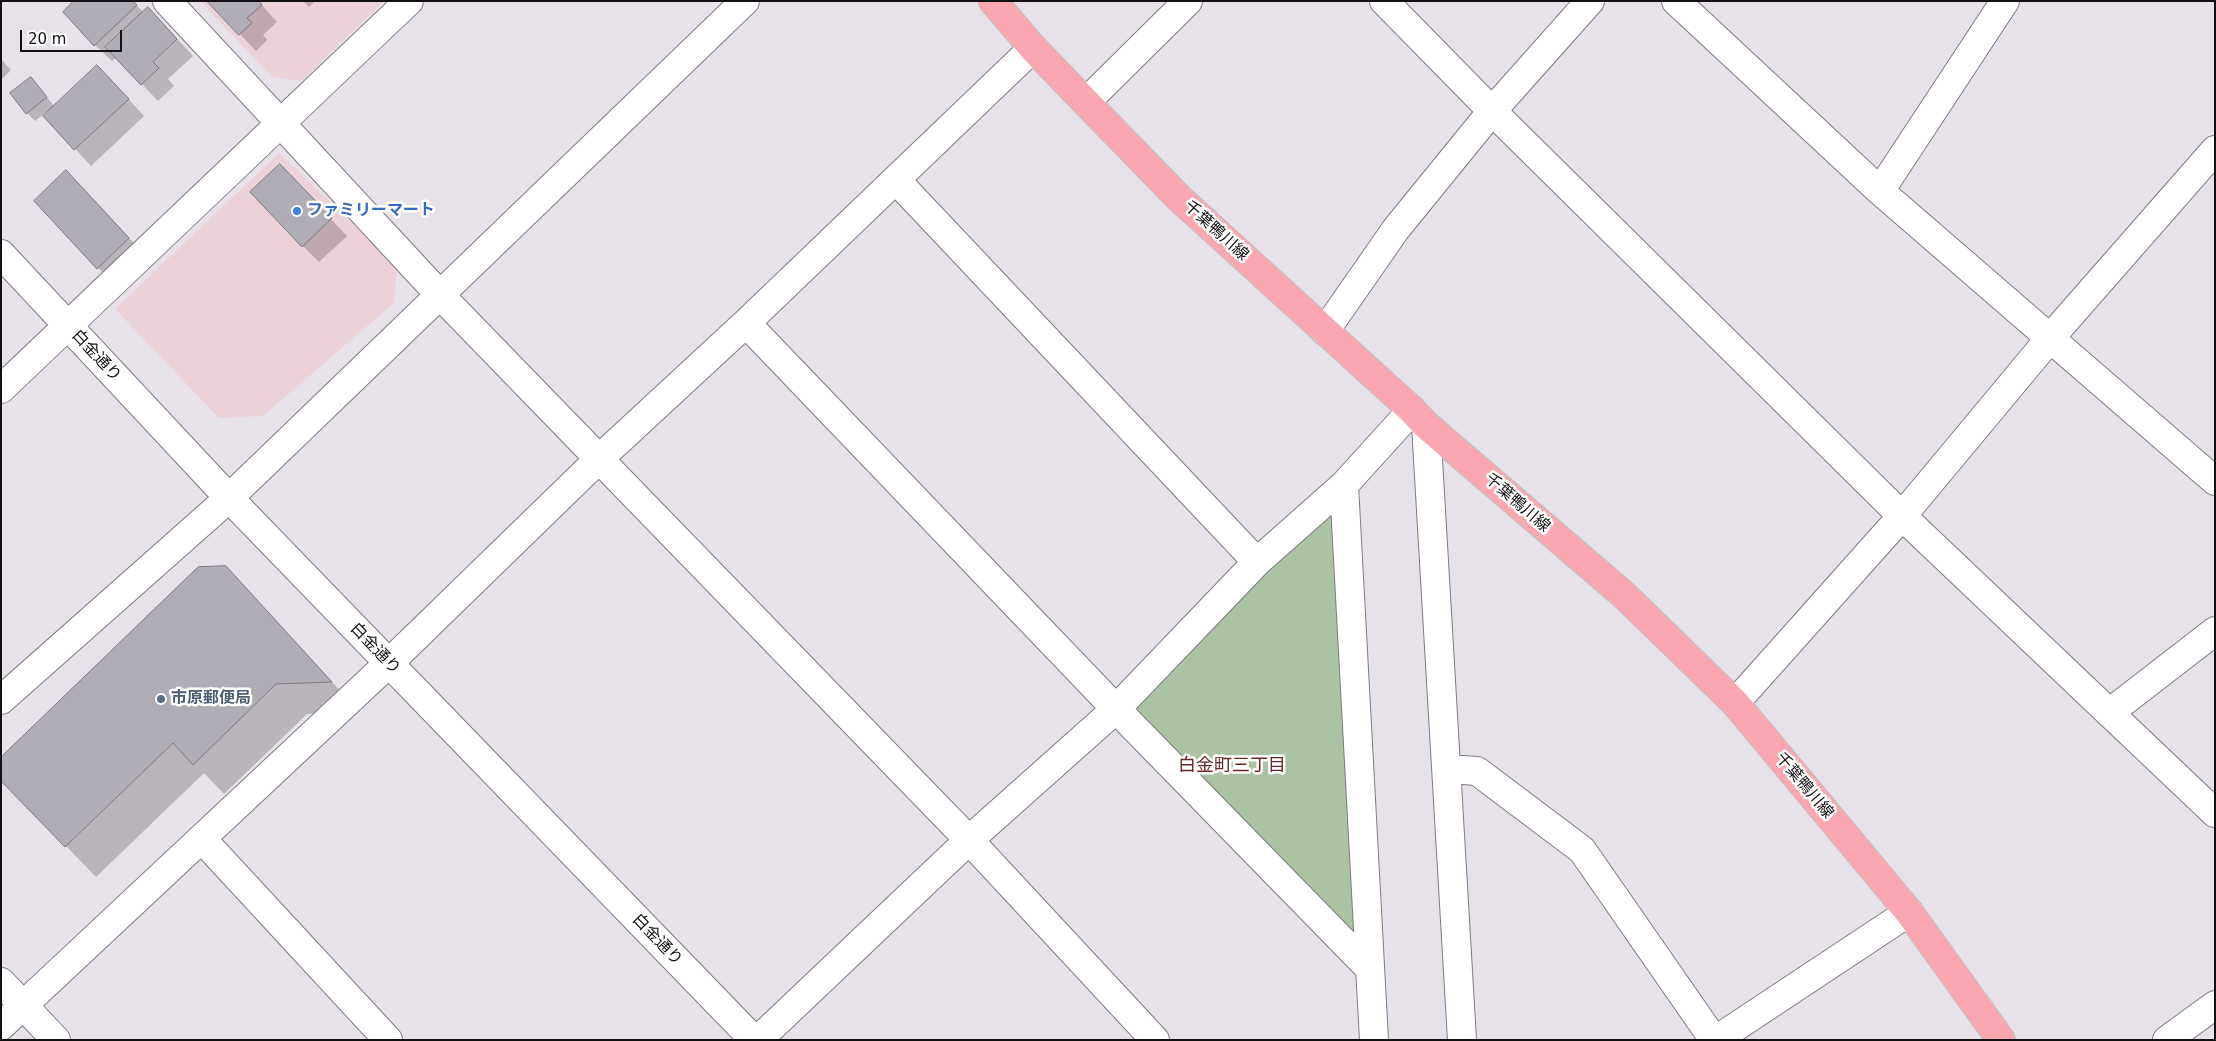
<!DOCTYPE html>
<html>
<head>
<meta charset="utf-8">
<style>
	body { margin:0 }
	#map { position:relative; width:2216px; height:1041px; overflow:hidden; background:#e7e1e9; font-family:"DejaVu Sans",sans-serif }
	canvas { display:block }
	.frame { position:absolute; inset:0; border:2px solid #121012; pointer-events:none }
	.scale { position:absolute; left:20px; top:30px; width:102px; height:22px; box-sizing:border-box; border:2px solid #121012; border-top:0; padding-left:6px; font-size:15px; line-height:18px; white-space:nowrap; color:#121012; -webkit-text-stroke:4px #fff; paint-order:stroke }
</style>
</head>
<body>
<div id="map">
<canvas width="2216" height="1041"></canvas>
<div class="frame"></div>
<div class="scale">20 m</div>
</div>
<script>
const ctx = document.querySelector('canvas').getContext('2d');
ctx.lineJoin = 'round';
function paint(path, color) { ctx.fillStyle = color; ctx.fill(path, 'evenodd'); }
function strokePath(path, color, width, dash) { ctx.strokeStyle = color; ctx.lineWidth = width; ctx.lineCap = dash ? 'butt' : 'round'; ctx.setLineDash(dash || []); ctx.stroke(path); }
function write(font, color, halo, rows, align = 'center') {
  ctx.font = font + ' "DejaVu Sans","Noto Sans JP",sans-serif'; ctx.lineWidth = 5; ctx.setLineDash([]); ctx.textBaseline = 'middle'; ctx.strokeStyle = halo; ctx.fillStyle = color; for (const [text, x, y, turn = 0] of rows) {
    ctx.save(); ctx.translate(x, y); ctx.rotate((+turn || 0) * Math.PI / 180); ctx.textAlign = isNaN(turn) ? turn : align; if (halo) ctx.strokeText(text, 0, 0); ctx.fillText(text, 0, 0); ctx.restore();
  }
}
paint(new Path2D(`
	M 200,1 L 384,1 L 301,81 L 272,77 Z
	M 279,153 L 397,267 L 394,303 L 263,416 L 219,418 L 115,309 Z`), '#ebd2d9');
paint(new Path2D(`
	M 1344,485 L 1370,969 L 1116,709 Z`), '#abc2a4');
paint(new Path2D(`
	M 133,1 L 144,13 L 164,25 L 193,56 L 168,79 L 174,86 L 158,101 L 116,57 L 112,61 L 95,45 Z
	M 209,1 L 258,1 L 277,22 L 263,35 L 267,40 L 256,51 Z
	M 303,1 L 315,1 L 309,7 Z
	M 1,59 L 11,70 L 1,80 Z
	M 31,78 L 55,107 L 114,83 L 144,116 L 91,166 L 45,116 L 50,112 L 49,110 L 35,121 L 27,113 Z
	M 296,182 L 347,236 L 319,262 L 303,246 Z
	M 83,188 L 145,255 L 114,284 L 98,268 Z
	M 226,568 L 360,712 L 307,714 L 224,794 L 204,773 L 96,877 L 66,846 Z`), '#0003');
const building = new Path2D(`
	M 74,1 L 133,1 L 137,5 L 94,46 L 63,12 Z
	M 207,1 L 259,1 L 262,5 L 247,18 L 252,23 L 239,35 Z
	M 148,7 L 177,39 L 153,62 L 159,68 L 141,85 L 105,47 Z
	M 97,65 L 129,99 L 74,150 L 43,116 Z
	M 31,77 L 47,97 L 26,114 L 10,93 Z
	M 280,164 L 332,218 L 302,247 L 250,192 Z
	M 66,170 L 129,238 L 97,269 L 34,201 Z
	M 226,566 L 332,682 L 276,684 L 193,765 L 173,743 L 65,847 L 1,781 L 1,757 L 198,567 Z`);
paint(building, '#b0adb6');
strokePath(building, '#7a7880', 1);
const minor = new Path2D(`
	M 167,1 L 441,296 L 969,840 L 1155,1040
	M 1384,1 L 1492,111 L 1902,516 L 2215,813
	M 1676,1 L 1880,191 L 2215,481
	M 1086,102 L 1188,1
	M 896,180 L 1257,562
	M 1880,191 L 2005,1
	M 746,323 L 1116,709 L 1370,969
	M 1325,331 L 1396,229 L 1492,111 L 1590,1
	M 1,389 L 409,1
	M 1426,425 L 1462,1040
	M 1344,485 L 1374,1040
	M 1735,703 L 1902,516 L 2051,337 L 2215,150
	M 2109,713 L 2215,631
	M 1447,769 L 1477,771 L 1582,850 L 1714,1040
	M 202,839 L 388,1040
	M 1,982 L 56,1040
	M 1,1026 L 389,663 L 600,458 L 746,323 L 1033,48
	M 758,1040 L 969,840 L 1116,709 L 1257,562 L 1344,485 L 1412,410
	M 1716,1040 L 1909,912`);
const tertiary = new Path2D(`
	M 1,254 L 229,498 L 754,1040
	M 1,700 L 229,498 L 745,1
	M 2167,1040 L 2215,1005`);
const primary = new Path2D(`
	M 993,1 L 1033,48 L 1179,198 L 1412,410 L 1426,425 L 1625,596 L 1735,703 L 1909,912 L 2001,1040`);
strokePath(minor, '#807a82', 30);
strokePath(tertiary, '#807a82', 30);
strokePath(primary, '#c1c1c1', 30);
strokePath(minor, '#fff', 28);
strokePath(tertiary, '#fff', 28);
strokePath(primary, '#faa7b2', 28);
for (const [x, y, r, color] of [
	[297,211,5,"#3f7fe0"],
	[161,699,5,"#5c6f8a"]
]) { const dot = new Path2D(); dot.arc(x, y, r, 0, 2 * Math.PI); ctx.fillStyle = color; ctx.fill(dot); strokePath(dot, '#fff', 2); }
write('bold 16px', '#366cbe', '#fff', [
	["ファミリーマート",307,211]
], 'left');
write('16px', '#121012', '#fff', [
	["千葉鴨川線",1216,231,42],
	["白金通り",96,356,47],
	["千葉鴨川線",1517,503,41],
	["白金通り",375,649,46],
	["千葉鴨川線",1804,786,50],
	["白金通り",657,940,46]
]);
write('bold 16px', '#4e5e75', '#fff', [
	["市原郵便局",171,699]
], 'left');
write('18px', '#6c2629', '#fff', [
	["白金町三丁目",1232,766]
]);
</script>
</body>
</html>
